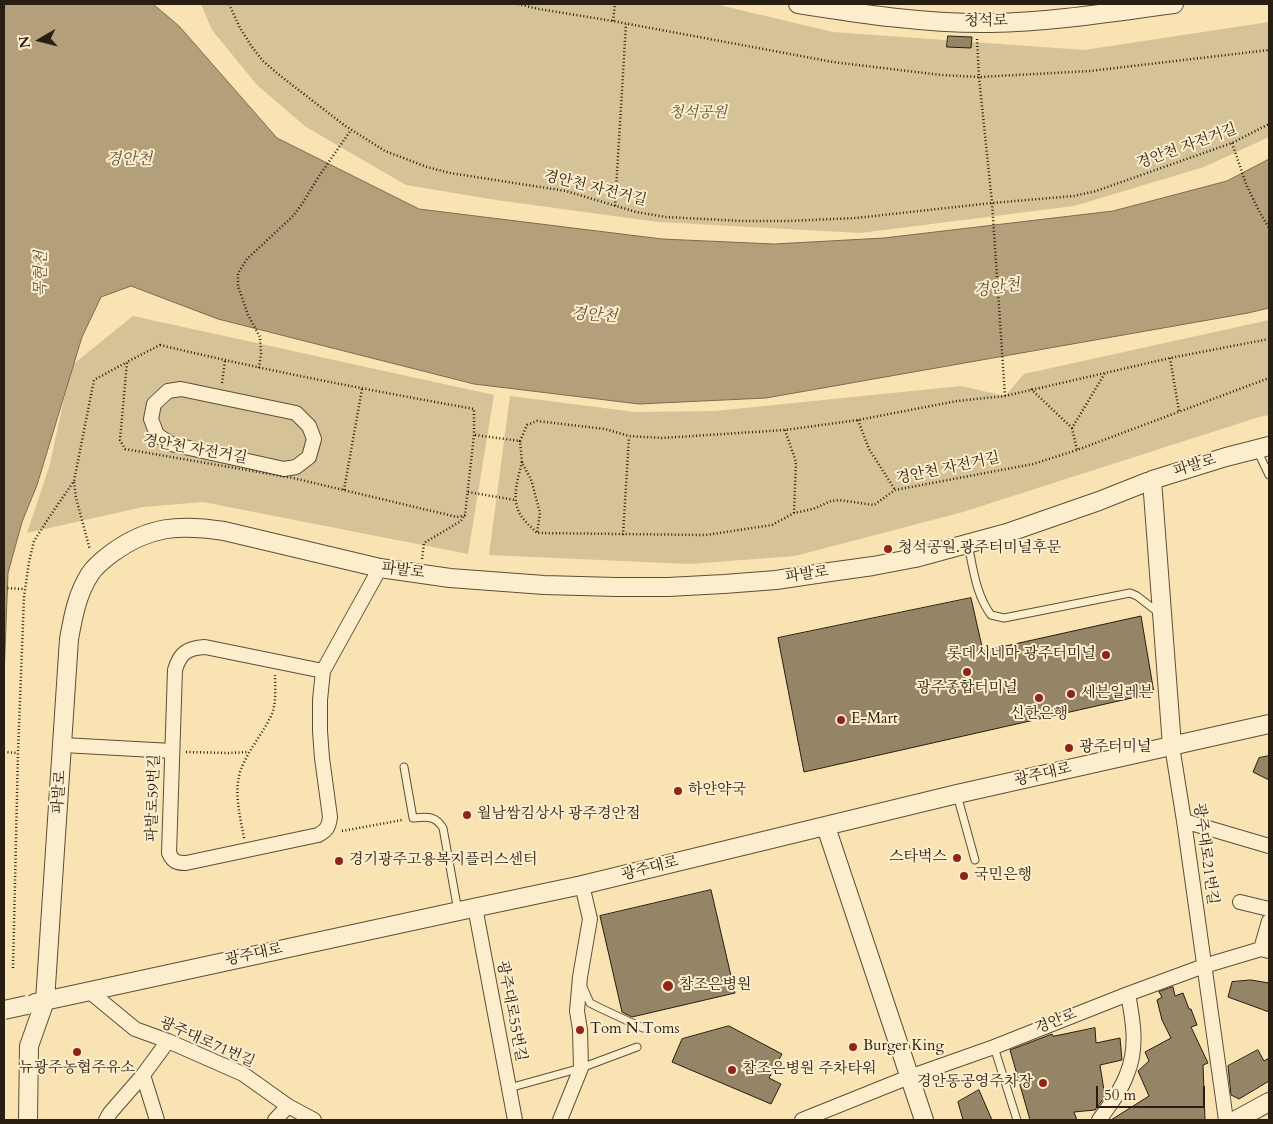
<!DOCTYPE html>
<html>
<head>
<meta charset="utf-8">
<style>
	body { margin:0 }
	#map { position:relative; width:1273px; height:1124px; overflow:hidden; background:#fae3b2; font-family:Cardo,serif }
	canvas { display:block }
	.frame { position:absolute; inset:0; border:5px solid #281e11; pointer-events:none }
	.north { position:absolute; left:15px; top:15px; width:50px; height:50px; -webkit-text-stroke:4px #fcedcd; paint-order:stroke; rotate:262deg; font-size:14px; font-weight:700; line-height:20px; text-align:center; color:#281e11 }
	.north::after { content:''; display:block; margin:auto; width:18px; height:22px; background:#281e11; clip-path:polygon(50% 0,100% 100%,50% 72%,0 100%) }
	.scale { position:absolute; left:1096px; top:1086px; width:109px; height:22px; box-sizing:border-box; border:2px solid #281e11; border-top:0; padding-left:6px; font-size:15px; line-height:18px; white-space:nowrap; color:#281e11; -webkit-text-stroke:4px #fcedcd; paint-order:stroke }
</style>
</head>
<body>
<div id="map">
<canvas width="1273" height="1124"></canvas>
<div class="frame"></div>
<div class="north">N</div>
<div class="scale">50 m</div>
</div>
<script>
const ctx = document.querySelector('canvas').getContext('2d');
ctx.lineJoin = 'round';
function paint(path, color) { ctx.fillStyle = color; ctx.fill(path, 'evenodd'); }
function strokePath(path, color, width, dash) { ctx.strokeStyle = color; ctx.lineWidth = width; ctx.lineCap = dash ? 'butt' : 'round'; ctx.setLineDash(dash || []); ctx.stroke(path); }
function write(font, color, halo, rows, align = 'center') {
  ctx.font = font + ' Cardo,"Noto Serif KR",serif'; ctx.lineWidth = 4; ctx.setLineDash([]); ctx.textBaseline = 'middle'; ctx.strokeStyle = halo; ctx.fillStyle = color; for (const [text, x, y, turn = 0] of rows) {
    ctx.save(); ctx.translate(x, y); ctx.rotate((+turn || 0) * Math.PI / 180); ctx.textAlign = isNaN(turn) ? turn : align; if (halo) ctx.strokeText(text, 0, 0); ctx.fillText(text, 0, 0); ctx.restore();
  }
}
paint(new Path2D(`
	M 201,4 L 715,4 L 833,32 L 1084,50 L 1269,22 L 1269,137 L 1204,167 L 1074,206 L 860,233 L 658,222 L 496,200 L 406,185 L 306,127 L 257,85 L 212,30 Z
	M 133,316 L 494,395 L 468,554 L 203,502 L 143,507 L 27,533 L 50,464 L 71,366 Z
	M 1269,320 L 1269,415 L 1259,417 L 963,512 L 795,556 L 689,564 L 489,555 L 510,396 L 635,412 L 715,411 L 961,386 L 1005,396 L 1024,374 Z`), '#d6c297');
const water = new Path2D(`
	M 4,4 L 153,4 L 179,26 L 277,138 L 419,209 L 662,239 L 774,244 L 884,238 L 1113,211 L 1227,181 L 1269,159 L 1269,308 L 1248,313 L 766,398 L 639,404 L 474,384 L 218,319 L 131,286 L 101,297 L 82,337 L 37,485 L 22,522 L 8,573 L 4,677 Z`);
paint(water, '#b3a07b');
strokePath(water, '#7b6c51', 1);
const building = new Path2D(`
	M 948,36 L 972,37 L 971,48 L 947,47 Z
	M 971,598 L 983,651 L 1141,616 L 1154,693 L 804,772 L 778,638 Z
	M 1269,756 L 1269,780 L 1253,772 L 1259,758 Z
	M 711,890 L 735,993 L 632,1017 L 622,1012 L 600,916 Z
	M 1251,980 L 1269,983 L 1269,1012 L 1228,997 L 1232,982 Z
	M 1173,987 L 1175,996 L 1183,993 L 1189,1009 L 1191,1009 L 1197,1025 L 1191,1027 L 1208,1063 L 1203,1065 L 1205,1120 L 1111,1120 L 1149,1096 L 1138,1071 L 1149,1061 L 1145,1052 L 1171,1038 L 1162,1020 L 1157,1000 L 1162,997 L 1159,992 Z
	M 729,1026 L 782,1054 L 769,1078 L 781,1084 L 771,1104 L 672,1062 L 682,1039 Z
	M 1095,1028 L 1096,1043 L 1120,1038 L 1122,1060 L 1100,1065 L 1105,1097 L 1103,1099 L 1095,1110 L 1074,1112 L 1077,1120 L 1030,1120 L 1010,1050 L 1052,1034 L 1053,1036 Z
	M 1258,1050 L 1264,1061 L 1269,1058 L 1269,1081 L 1239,1099 L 1231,1095 L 1228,1066 Z
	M 979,1090 L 992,1120 L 963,1120 L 958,1102 Z`);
paint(building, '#958465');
strokePath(building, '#281e11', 1);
const service = new Path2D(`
	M 1257,450 L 1269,475
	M 968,544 C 973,568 976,595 991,615 L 1004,618 L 1130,593 L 1137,596 L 1159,613
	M 404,767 L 413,818 C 427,817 435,815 443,828 L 458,911
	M 957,795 L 975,860
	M 583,987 L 590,1003 L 600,1008 L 643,1028
	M 994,1047 L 1017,1120
	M 509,1088 L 581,1068 L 637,1047`);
const minor = new Path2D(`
	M 181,389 L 296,413 L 309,426 L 314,439 L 309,457 L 296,467 L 284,469 L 171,444 L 157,435 L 151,419 L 154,404 L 168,391 Z
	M 323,671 L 205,647 C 187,648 180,653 175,670 L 169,853 C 173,862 177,863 186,863 L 318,835 C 326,831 329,827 330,817 L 322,758 L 320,731 L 320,700 L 323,671 L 380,568
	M 63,745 L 172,751
	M 1172,746 L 1184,821 L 1226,1120
	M 1184,821 L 1269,846
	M 1240,902 L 1269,909
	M 475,907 L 515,1120
	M 1261,949 L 1269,921
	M 89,991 L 135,1029 L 168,1041 L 243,1074 L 288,1106 L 314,1120
	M 106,1120 L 110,1113 L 143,1075
	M 157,1120 L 143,1075 L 168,1041
	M 275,1120 L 288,1106
	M 560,1120 L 581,1068 L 580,1030 L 577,1011 L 580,977 L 590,919 L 582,885
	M 802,1120 L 909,1077 L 994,1047 L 1128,994 L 1204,966 L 1261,949 L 1269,951
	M 1099,1120 C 1109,1106 1121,1091 1127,1074 C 1138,1048 1133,1020 1128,994`);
const tertiary = new Path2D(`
	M 798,4 C 862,14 927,24 991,23 C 1052,22 1113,12 1174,4
	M 1152,480 L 1172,746
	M 826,827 L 924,1120
	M 35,1003 L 459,911 L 582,885 L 957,794 L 1269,724
	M 28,1120 L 29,1046 L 45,1001 L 69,639 C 73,617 77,594 90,574 C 95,566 104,559 112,553 C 149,526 180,524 224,531 L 380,568 L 450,578 L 544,585 L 616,587 L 668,587 L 724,584 L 776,580 L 830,572 L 873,566 L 915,558 L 1007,533 L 1099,501 L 1152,480 L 1226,457 L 1269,446
	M 1236,1120 L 1269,1102`);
strokePath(service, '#5c4f39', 9);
strokePath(minor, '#5c4f39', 16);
strokePath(tertiary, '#5c4f39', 20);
strokePath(new Path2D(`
	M 229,4 L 240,28 L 252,47 L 263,61 L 278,74 L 344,125 L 385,151 L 427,167 L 450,173 L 566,191 L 636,212 L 666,217 L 742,221 L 788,221 L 856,218 L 992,203 L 1074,196 L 1096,191 L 1232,143 L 1269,124
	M 518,4 L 539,9 L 613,21 L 833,62 L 941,75 L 979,77 L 1090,71 L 1269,50
	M 613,21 L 615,4
	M 977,39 L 979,77 L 992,203 L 1005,396
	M 1232,143 L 1246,184 L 1260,213 L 1269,228
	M 615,206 L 626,24
	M 1269,339 L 1170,358 L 1005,396 L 957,401 L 858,420 L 785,430 L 662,438 L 629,436 L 605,429 L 537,421 L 527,425 L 520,441 L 522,463 L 531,479 L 540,513 L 537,533 L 706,535 L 772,525 L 794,513 L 813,509 L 831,501 L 839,500 L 874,505 L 895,490 L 1033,464 L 1077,450 L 1269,378
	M 160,345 C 264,370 368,390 474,409 L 474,435 L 465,515 L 457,517 L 293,478 L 125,449 L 120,440 L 127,362 Z
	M 1170,358 L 1179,411
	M 259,368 L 261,354 L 260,337 L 248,315 L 238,286 L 238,273 L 247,259 L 293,216 L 302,204 L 319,176 L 351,130
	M 222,383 L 225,361
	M 1031,389 L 1072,428 L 1105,373
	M 858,420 L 869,449 L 892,485 L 895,490
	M 1072,428 L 1077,450
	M 785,430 L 796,462 L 794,513
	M 475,435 L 520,441 L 520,442
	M 522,462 C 518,479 511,498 520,514 C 524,521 531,527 537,533
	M 74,482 L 76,498 L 90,550
	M 344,490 L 362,389
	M 468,492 L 515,500
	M 623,535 L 629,437
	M 422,559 L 424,543 L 461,521 L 464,516
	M 4,588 L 25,589
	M 4,752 L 18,753
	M 186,752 L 228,753 L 249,752
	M 342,831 L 402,820
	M 244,838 C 240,816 234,794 240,772 C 247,752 261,736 270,718 C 277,705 275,689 275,675
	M 13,968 L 18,753 L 24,597 L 29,562 L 34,541 L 52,513 L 74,481 L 94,380 L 127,362`), '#281e11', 2.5, [1, 2.5]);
strokePath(service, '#fcedcd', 7);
strokePath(minor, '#fcedcd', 14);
strokePath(tertiary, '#fcedcd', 18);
const tertiaryBridge = new Path2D(`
	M 4,1010 L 27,1005`);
strokePath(tertiaryBridge, '#5c4f39', 20, []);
strokePath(tertiaryBridge, '#fcedcd', 18);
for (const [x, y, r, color] of [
	[888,549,5,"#8f2418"],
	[1106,655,5,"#8f2418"],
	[967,672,5,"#8f2418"],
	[1071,694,5,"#8f2418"],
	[1039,698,5,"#8f2418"],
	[841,720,5,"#8f2418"],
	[1069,748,5,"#8f2418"],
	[678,791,5,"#8f2418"],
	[467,815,5,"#8f2418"],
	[957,858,5,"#8f2418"],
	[339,861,5,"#8f2418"],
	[964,876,5,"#8f2418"],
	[668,986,6,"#8f2418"],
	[580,1030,5,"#8f2418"],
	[853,1047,5,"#8f2418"],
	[77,1052,5,"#8f2418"],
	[732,1070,5,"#8f2418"],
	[1043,1083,5,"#8f2418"]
]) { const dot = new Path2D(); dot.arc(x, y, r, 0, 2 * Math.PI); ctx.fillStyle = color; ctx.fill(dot); strokePath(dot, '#fcedcd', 2); }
write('15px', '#281e11', '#fcedcd', [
	["청석로",986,22],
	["경안천 자전거길",1187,147,-20],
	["경안천 자전거길",595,189,14],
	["경안천 자전거길",195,450,10],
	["파발로",1195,466,-17],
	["경안천 자전거길",948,469,-12],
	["파발로",403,571,8],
	["파발로",807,575,-8],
	["광주대로",1043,775,-13],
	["파발로",60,792,-86],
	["파발로59번길",154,798,-88],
	["광주대로21번길",1205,854,82],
	["광주대로",650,869,-14],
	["광주대로",254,955,-12],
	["광주대로55번길",511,1011,79],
	["경안로",1056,1022,-22],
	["광주대로71번길",207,1043,24]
]);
write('italic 15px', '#5c4f39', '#fcedcd', [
	["청석공원",698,114]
]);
write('15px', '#281e11', '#fcedcd', [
	["청석공원.광주터미널후문",898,549],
	["롯데시네마 광주터미널",1096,655,"right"],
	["광주종합터미널",967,689,"center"],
	["세븐일레븐",1081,694],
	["신한은행",1039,715,"center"],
	["E-Mart",851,720],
	["광주터미널",1079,748],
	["하얀약국",688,791],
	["월남쌈김상사 광주경안점",477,815],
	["스타벅스",947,858,"right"],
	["경기광주고용복지플러스센터",349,861],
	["국민은행",974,876],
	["참조은병원",679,986],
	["Tom N Toms",590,1030],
	["Burger King",863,1047],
	["뉴광주농협주유소",77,1069,"center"],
	["참조은병원 주차타워",742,1070],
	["경안동공영주차장",1033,1083,"right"]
], 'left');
write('italic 16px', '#60523b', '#fcedcd', [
	["경안천",129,160],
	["목현천",42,274,-89],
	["경안천",997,289,-8],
	["경안천",594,316,4]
]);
</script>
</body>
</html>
